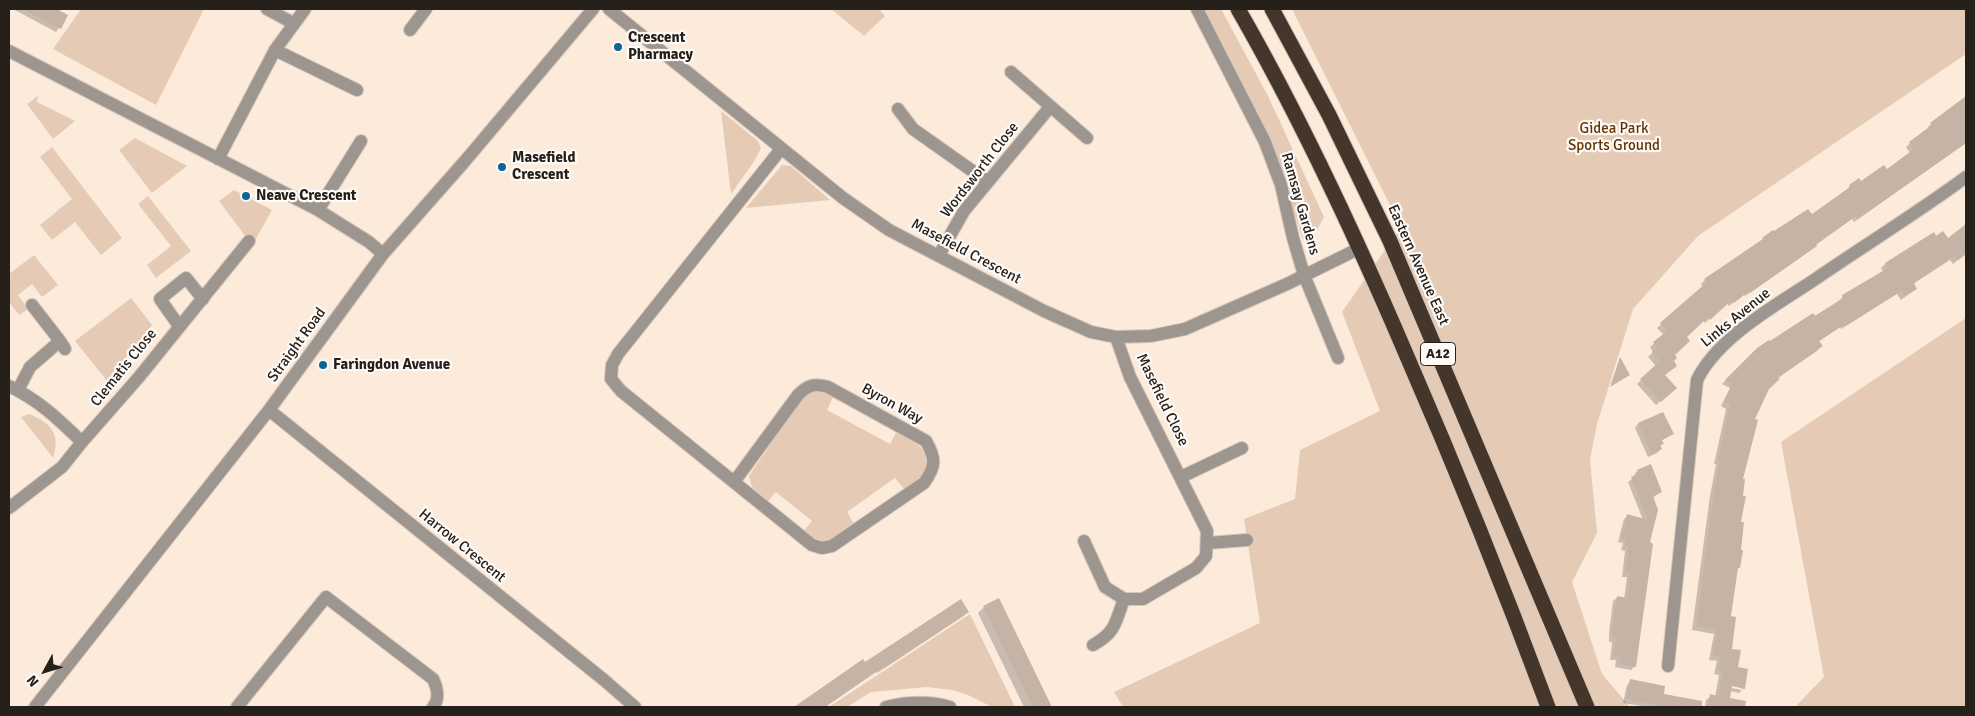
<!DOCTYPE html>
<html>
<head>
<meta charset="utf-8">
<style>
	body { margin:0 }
	#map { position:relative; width:1975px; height:716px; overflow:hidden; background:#fceadb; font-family:Signika,sans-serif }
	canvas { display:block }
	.frame { position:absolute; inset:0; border:10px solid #26201a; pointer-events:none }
	.north { position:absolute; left:20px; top:646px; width:50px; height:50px; -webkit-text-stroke:4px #fefaf7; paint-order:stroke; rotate:231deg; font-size:14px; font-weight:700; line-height:20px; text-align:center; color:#26201a }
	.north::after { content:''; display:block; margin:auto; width:18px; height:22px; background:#26201a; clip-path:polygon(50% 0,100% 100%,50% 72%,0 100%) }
</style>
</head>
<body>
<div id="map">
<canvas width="1975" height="716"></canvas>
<div class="frame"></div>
<div class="north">N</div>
</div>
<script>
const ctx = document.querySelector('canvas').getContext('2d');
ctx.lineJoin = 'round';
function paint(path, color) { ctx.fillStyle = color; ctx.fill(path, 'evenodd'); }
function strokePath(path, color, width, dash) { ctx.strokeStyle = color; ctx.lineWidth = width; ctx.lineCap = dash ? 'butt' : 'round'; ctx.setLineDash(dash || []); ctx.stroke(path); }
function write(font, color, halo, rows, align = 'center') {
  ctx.font = font + ' Signika,sans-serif'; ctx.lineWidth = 4.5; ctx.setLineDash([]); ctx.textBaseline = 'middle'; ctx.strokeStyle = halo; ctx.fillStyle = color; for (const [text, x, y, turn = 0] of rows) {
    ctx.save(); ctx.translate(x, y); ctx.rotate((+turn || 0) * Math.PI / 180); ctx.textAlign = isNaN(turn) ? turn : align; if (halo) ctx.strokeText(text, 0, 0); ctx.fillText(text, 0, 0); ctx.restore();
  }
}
paint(new Path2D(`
	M 81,9 L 204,9 L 156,105 L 53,49 Z
	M 831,9 L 879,9 L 885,16 L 864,36 Z
	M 1203,9 L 1221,9 L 1268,96 L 1324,217 L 1317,230 L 1303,240 L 1276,155 L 1227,52 Z
	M 1292,9 L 1966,9 L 1966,54 L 1698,236 L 1633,309 L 1597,424 L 1590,459 L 1597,533 L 1572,582 L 1602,674 L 1630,707 L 1123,707 L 1114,692 L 1260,623 L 1244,519 L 1295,499 L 1300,450 L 1380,411 L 1342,312 L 1401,227 Z
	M 38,96 L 37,102 L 75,121 L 53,139 L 27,104 Z
	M 721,111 L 758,141 L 761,148 L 755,160 L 731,194 Z
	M 135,138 L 187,166 L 152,193 L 119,150 Z
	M 52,147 L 122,238 L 101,255 L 75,222 L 52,240 L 40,225 L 72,199 L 40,157 Z
	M 782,165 L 791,166 L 830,200 L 746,208 Z
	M 234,190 L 272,210 L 254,242 L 249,241 L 219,201 Z
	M 148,196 L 191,251 L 156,278 L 147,265 L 171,246 L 138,204 Z
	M 34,255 L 58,285 L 42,297 L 32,284 L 18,295 L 28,309 L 19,315 L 9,302 L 9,274 Z
	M 131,298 L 152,325 L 107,381 L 75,341 Z
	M 1966,318 L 1966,707 L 1795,707 L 1824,677 L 1781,442 Z
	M 819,390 L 833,397 L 827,410 L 890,444 L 897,431 C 931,450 940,464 905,490 L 895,478 L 847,512 L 854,524 C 833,539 827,549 803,532 L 812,521 L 776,492 L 767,502 C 757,494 751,489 749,476 L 799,402 L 808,393 Z
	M 29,414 C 51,423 61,434 53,458 L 21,417 Z
	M 970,614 L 1015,707 L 992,707 L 968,695 L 953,690 L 926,687 L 871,692 L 847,707 L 829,707 Z`), '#e5cbb6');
paint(new Path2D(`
	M 13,9 L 54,9 L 67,15 L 56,32 Z
	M 1966,97 L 1966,143 L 1854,222 L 1852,219 L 1745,296 L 1744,294 L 1729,306 L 1727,303 L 1705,323 L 1703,321 L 1685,338 L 1673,355 L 1664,376 L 1675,388 L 1656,405 L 1637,384 L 1656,366 L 1648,357 L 1653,352 L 1650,347 L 1664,335 L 1657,328 L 1703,287 L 1701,284 L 1705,280 L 1763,239 L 1812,216 L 1846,191 L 1850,186 L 1861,183 L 1886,170 L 1910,153 L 1906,147 L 1910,143 L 1928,129 L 1927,128 L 1931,124 Z
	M 1966,226 L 1966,254 L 1953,264 L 1950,260 L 1913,284 L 1916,289 L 1901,300 L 1897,294 L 1841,329 L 1840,327 L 1818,342 L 1821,346 L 1817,351 L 1777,378 L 1768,389 L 1753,420 L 1742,480 L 1739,567 L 1736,570 L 1730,617 L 1730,650 L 1744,688 L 1739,693 L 1730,691 L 1727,707 L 1705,707 L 1706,700 L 1711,696 L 1715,697 L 1719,675 L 1714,674 L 1717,661 L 1709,660 L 1714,634 L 1692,630 L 1710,496 L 1716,464 L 1714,464 L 1726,409 L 1721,406 L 1730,388 L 1722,384 L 1757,349 L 1839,302 L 1843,296 L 1883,272 L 1881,268 L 1885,264 L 1933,234 L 1936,238 L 1948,239 ZM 1726,684 L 1742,687 L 1742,690 L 1726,687 Z
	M 1662,413 L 1672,434 L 1661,441 L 1661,449 L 1657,453 L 1648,457 L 1635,428 L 1638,424 Z
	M 1637,471 L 1661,492 L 1652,498 L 1635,666 L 1631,670 L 1615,667 L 1616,660 L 1610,660 L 1612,642 L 1609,642 L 1609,633 L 1613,601 L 1617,598 L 1624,599 L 1627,577 L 1622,577 L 1625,551 L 1621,550 L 1623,543 L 1618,542 L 1624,519 L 1628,516 L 1643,520 L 1628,482 L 1635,477 L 1634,475 Z
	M 998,600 L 1051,707 L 1024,707 L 978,613 L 984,607 Z
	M 968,612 L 962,617 L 877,673 L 876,672 L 825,707 L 796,707 L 863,660 L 865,663 Z
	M 1631,681 L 1662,695 L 1683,699 L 1681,707 L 1647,707 L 1623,703 L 1627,685 Z`), '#0003');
paint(new Path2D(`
	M 22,9 L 57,9 L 68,15 L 61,29 Z
	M 1966,96 L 1966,143 L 1858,219 L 1856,216 L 1816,244 L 1817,246 L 1750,293 L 1749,291 L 1734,303 L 1732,300 L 1710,320 L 1708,317 L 1687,337 L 1690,341 L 1675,355 L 1677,358 L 1674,361 L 1677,366 L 1665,375 L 1677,388 L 1661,402 L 1640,379 L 1660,361 L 1652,352 L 1657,347 L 1653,342 L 1667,331 L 1660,323 L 1707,282 L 1704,279 L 1763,239 L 1762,238 L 1773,230 L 1774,231 L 1808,209 L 1812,214 L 1850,187 L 1849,185 L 1859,178 L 1861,181 L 1884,165 L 1887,169 L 1914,149 L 1909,142 L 1932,125 L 1930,123 Z
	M 1966,224 L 1966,254 L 1958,260 L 1955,256 L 1927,274 L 1914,283 L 1917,289 L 1905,296 L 1902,290 L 1846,326 L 1845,324 L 1819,341 L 1823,346 L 1778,378 L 1780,379 L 1769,389 L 1755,419 L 1758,420 L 1743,479 L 1745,479 L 1743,496 L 1746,496 L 1741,522 L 1744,522 L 1741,550 L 1743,550 L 1740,568 L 1738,568 L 1731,616 L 1736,617 L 1732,649 L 1741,650 L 1738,667 L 1748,669 L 1745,689 L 1732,686 L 1730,698 L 1746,701 L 1745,707 L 1708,707 L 1710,694 L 1718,696 L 1723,671 L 1718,670 L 1720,657 L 1713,656 L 1717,630 L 1696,626 L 1714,491 L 1720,460 L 1718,460 L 1730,404 L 1724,401 L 1733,383 L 1725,380 L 1757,348 L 1769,340 L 1770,341 L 1813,313 L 1815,316 L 1843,298 L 1842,295 L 1888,268 L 1885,263 L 1934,232 L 1936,236 L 1943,231 L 1948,238 Z
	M 1620,357 L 1630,375 L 1610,387 Z
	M 1663,412 L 1674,434 L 1662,440 L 1664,444 L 1660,445 L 1662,449 L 1652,454 L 1638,423 Z
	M 1651,464 L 1662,492 L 1653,496 L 1658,510 L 1650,542 L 1653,544 L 1636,667 L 1619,664 L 1620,657 L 1613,656 L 1616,639 L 1612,638 L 1612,628 L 1617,596 L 1627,598 L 1630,574 L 1625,573 L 1628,547 L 1624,546 L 1626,540 L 1621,539 L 1627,514 L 1648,520 L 1631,477 L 1638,474 L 1637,470 Z
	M 999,598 L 1052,707 L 1033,707 L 983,606 Z
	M 961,599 L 969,612 L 884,668 L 883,667 L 825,707 L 794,707 L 863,659 L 865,662 Z
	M 1630,679 L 1665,686 L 1664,694 L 1702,701 L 1702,707 L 1668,707 L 1626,699 Z`), '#c5b4a5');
const minor = new Path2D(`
	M 267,9 L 293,23
	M 609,9 L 843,198 L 889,230 L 1044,311 L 1091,332 L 1116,337 L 1151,336 L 1185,329 L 1287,284 L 1360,248
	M 1197,9 L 1265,142 L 1281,185 L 1293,238 L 1304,275 L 1338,358
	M 410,30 L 426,9
	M 275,50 L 357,90
	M 9,51 L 318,210 L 369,242 L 383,254
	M 1011,72 L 1087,138
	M 898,109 L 913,129 L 988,182
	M 218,159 L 275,50 L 305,9
	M 318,210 L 361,141
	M 939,255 L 964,211 L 1050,107
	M 32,305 L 60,341
	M 179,326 L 160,299 L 186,278 L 203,299
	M 9,386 C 40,401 57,418 82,442 L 139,377 L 249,241
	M 18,390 L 30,367 L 60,341 L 65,349
	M 269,410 L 604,680 L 635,707
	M 1181,477 L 1242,448
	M 734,482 L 798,395 C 808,385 814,383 828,387 L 926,441 C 936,459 936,466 924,483 L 832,546 L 822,548 L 812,545 L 621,391 L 611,379 L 612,365 L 618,354 L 781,149
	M 9,508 L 62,467 L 82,442
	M 1084,541 L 1105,587 L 1124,599 L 1143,599 L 1196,568 L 1206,556 L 1207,531 L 1130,377 L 1116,337
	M 1208,543 L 1247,540
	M 1093,645 C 1116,632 1115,623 1124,599
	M 1668,666 L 1697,380 C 1718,337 1775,306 1814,280 C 1865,245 1917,213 1966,177
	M 35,707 L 269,410 L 383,254 L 465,161 L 593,9
	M 237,707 L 326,597 L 433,679 C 437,687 440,699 433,707
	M 886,707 C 907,702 929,701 950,707`);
const highway = new Path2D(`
	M 1238,9 C 1302,120 1356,237 1406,354 C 1457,471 1504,588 1548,707
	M 1272,9 L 1329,115 L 1390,241 L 1587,707`);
strokePath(minor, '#d5c6b8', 14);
strokePath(highway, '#d5c6b8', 17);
strokePath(minor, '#9d9690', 12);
strokePath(highway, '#44362b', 15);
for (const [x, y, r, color] of [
	[618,47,5,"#0c6596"],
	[502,167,5,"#0c6596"],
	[246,196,5,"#0c6596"],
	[323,365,5,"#0c6596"]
]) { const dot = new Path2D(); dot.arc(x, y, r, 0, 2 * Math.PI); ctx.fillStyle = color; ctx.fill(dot); strokePath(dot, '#fefaf7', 2); }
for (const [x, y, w] of [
	[1438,354,35]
]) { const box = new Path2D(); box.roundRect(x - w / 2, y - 11.5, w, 23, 4); ctx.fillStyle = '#fefaf7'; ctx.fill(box); strokePath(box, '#26201a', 1); }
write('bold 14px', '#26201a', null, [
	["A12",1438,354]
]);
write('bold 15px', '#26201a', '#fefaf7', [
	["Crescent",628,38],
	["Pharmacy",628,55],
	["Masefield",512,158],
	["Crescent",512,175],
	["Neave Crescent",256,196],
	["Faringdon Avenue",333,365]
], 'left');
write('15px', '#603300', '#fefaf7', [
	["Gidea Park",1614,129],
	["Sports Ground",1614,146]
]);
write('15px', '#26201a', '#fefaf7', [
	["Wordsworth Close",980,170,-52],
	["Ramsay Gardens",1300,204,74],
	["Masefield Crescent",966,252,28],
	["Eastern Avenue East",1418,265,66],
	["Links Avenue",1736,318,-39],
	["Straight Road",297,345,-54],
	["Clematis Close",124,368,-51],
	["Masefield Close",1162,400,64],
	["Byron Way",892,404,29],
	["Harrow Crescent",462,546,39]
]);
</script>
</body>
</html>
